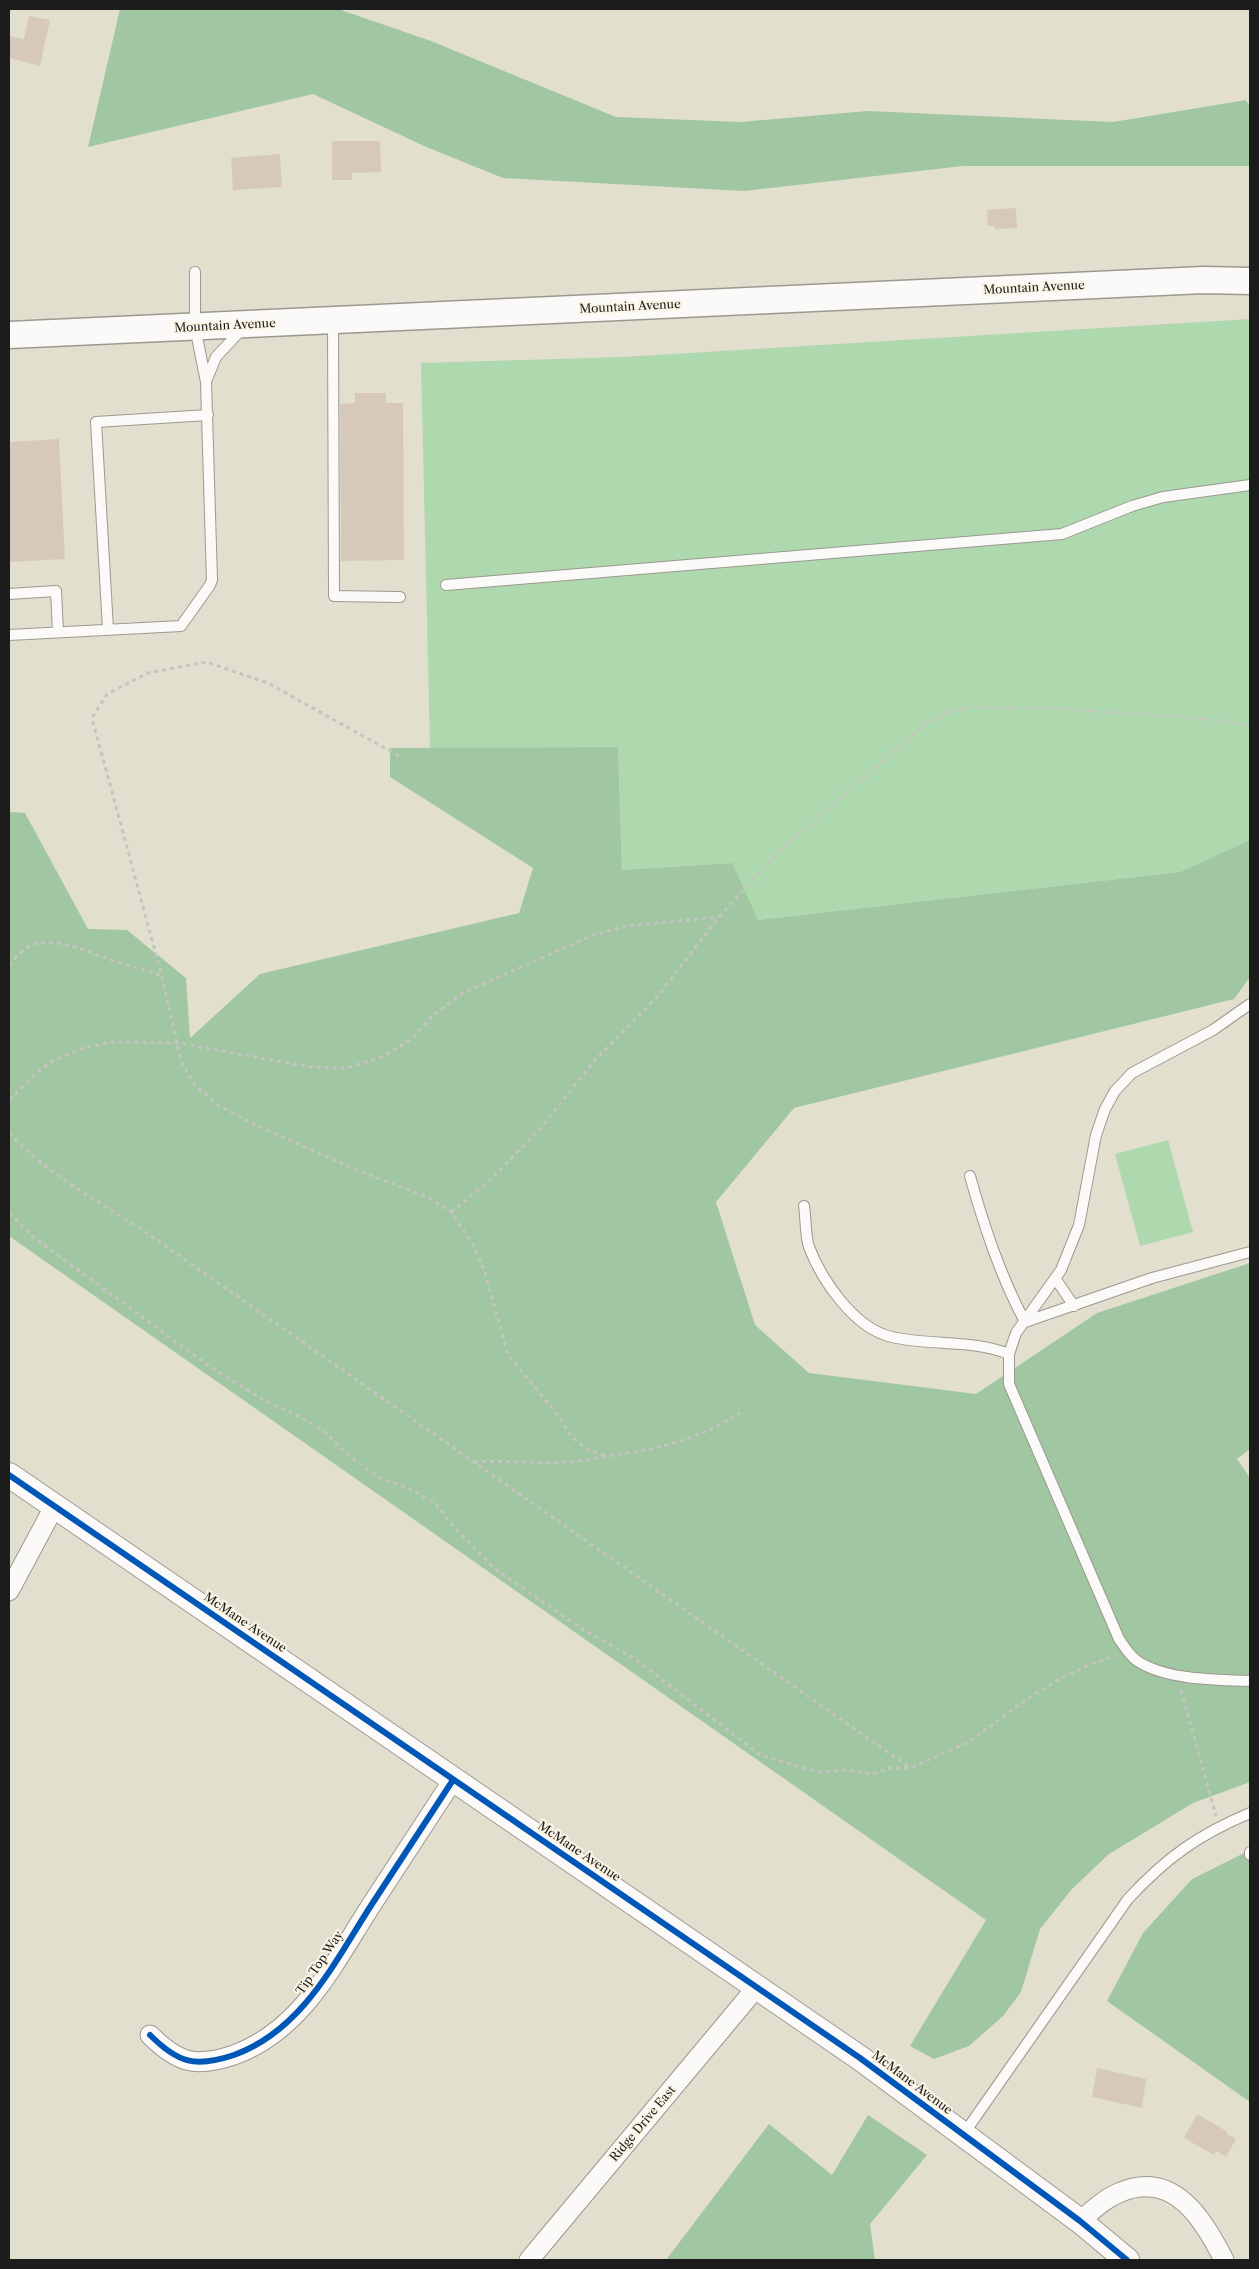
<!DOCTYPE html>
<html>
<head>
<meta charset="utf-8">
<style>
	body { margin:0 }
	#map { position:relative; width:1259px; height:2269px; overflow:hidden; background:#e3dfce; font-family:"Libre Caslon Text",serif }
	canvas { display:block }
	.frame { position:absolute; inset:0; border:10px solid #1c1c1c; pointer-events:none }
</style>
</head>
<body>
<div id="map">
<canvas width="1259" height="2269"></canvas>
<div class="frame"></div>
</div>
<script>
const ctx = document.querySelector('canvas').getContext('2d');
ctx.lineJoin = 'round';
function paint(path, color) { ctx.fillStyle = color; ctx.fill(path, 'evenodd'); }
function strokePath(path, color, width, dash) { ctx.strokeStyle = color; ctx.lineWidth = width; ctx.lineCap = dash ? 'butt' : 'round'; ctx.setLineDash(dash || []); ctx.stroke(path); }
function write(font, color, halo, rows, align = 'center') {
  ctx.font = font + ' "Libre Caslon Text",serif'; ctx.lineWidth = 4; ctx.setLineDash([]); ctx.textBaseline = 'middle'; ctx.strokeStyle = halo; ctx.fillStyle = color; for (const [text, x, y, turn = 0] of rows) {
    ctx.save(); ctx.translate(x, y); ctx.rotate((+turn || 0) * Math.PI / 180); ctx.textAlign = isNaN(turn) ? turn : align; if (halo) ctx.strokeText(text, 0, 0); ctx.fillText(text, 0, 0); ctx.restore();
  }
}
paint(new Path2D(`
	M 1250,319 L 1250,840 L 1180,872 L 758,920 L 731,863 L 622,870 L 618,747 L 430,748 L 421,363 L 623,357 Z
	M 1168,1140 L 1193,1232 L 1140,1246 L 1115,1154 Z`), '#aed8ae');
paint(new Path2D(`
	M 120,9 L 338,9 L 431,41 L 616,117 L 740,122 L 868,111 L 1113,122 L 1246,100 L 1250,107 L 1250,166 L 963,166 L 744,191 L 503,178 L 424,146 L 313,94 L 88,147 Z
	M 618,747 L 622,870 L 732,863 L 758,920 L 1180,872 L 1250,840 L 1250,977 L 1234,999 L 794,1108 L 716,1202 L 755,1325 L 809,1373 L 976,1394 L 1097,1313 L 1250,1263 L 1250,1449 L 1237,1459 L 1250,1478 L 1250,1782 L 1193,1803 L 1109,1854 L 1072,1889 L 1040,1929 L 1021,1992 L 1003,2016 L 969,2046 L 934,2059 L 910,2046 L 986,1920 L 9,1236 L 9,812 L 25,813 L 88,929 L 127,930 L 186,978 L 190,1038 L 260,974 L 519,913 L 533,868 L 390,777 L 390,748 Z
	M 1250,1850 L 1250,2102 L 1107,2001 L 1143,1933 L 1192,1879 Z
	M 868,2115 L 927,2155 L 870,2224 L 875,2260 L 666,2260 L 769,2124 L 832,2175 Z`), '#a0c7a1');
paint(new Path2D(`
	M 29,16 L 50,20 L 40,66 L 9,58 L 9,36 L 24,39 Z
	M 332,141 L 380,141 L 381,172 L 352,173 L 352,180 L 332,180 Z
	M 280,154 L 282,187 L 233,190 L 231,158 Z
	M 1016,208 L 1017,228 L 995,229 L 994,226 L 988,226 L 987,210 Z
	M 355,393 L 386,393 L 386,403 L 403,403 L 404,560 L 341,561 L 340,404 L 355,403 Z
	M 59,439 L 65,559 L 9,562 L 9,442 Z
	M 1097,2068 L 1146,2079 L 1142,2108 L 1092,2097 Z
	M 1197,2114 L 1228,2132 L 1227,2134 L 1236,2139 L 1226,2157 L 1216,2151 L 1214,2155 L 1184,2138 Z`), '#d6c9bc');
const service = new Path2D(`
	M 333,321 L 334,596 L 400,597
	M 207,379 L 216,357 L 243,328
	M 446,585 L 1062,534 L 1132,506 L 1163,497 L 1250,485
	M 9,594 L 56,591 L 58,632
	M 108,629 L 96,422 L 208,415
	M 9,635 L 181,626 L 210,585 L 212,580 L 206,382 L 195,327 L 195,272
	M 1250,1004 L 1213,1030 L 1132,1073 L 1115,1091 L 1105,1109 L 1096,1135 L 1079,1225 L 1061,1270 L 1016,1333 L 1009,1354 L 1009,1384 L 1119,1639 C 1124,1646 1128,1654 1136,1660 C 1164,1680 1217,1680 1250,1681
	M 970,1176 C 984,1226 1000,1275 1025,1322 L 1152,1278 L 1250,1252
	M 804,1206 C 806,1218 805,1235 809,1247 C 822,1281 855,1329 892,1337 C 931,1346 971,1339 1009,1354
	M 1055,1278 L 1074,1306
	M 1250,1852 L 1250,1855
	M 963,2135 L 1128,1899 C 1167,1857 1198,1835 1250,1813`);
const minor = new Path2D(`
	M 9,1591 L 54,1507
	M 150,2035 C 178,2063 195,2068 234,2055 C 303,2030 335,1961 372,1904 C 399,1863 426,1821 453,1780
	M 1080,2221 C 1093,2210 1105,2198 1121,2192 C 1174,2170 1204,2220 1224,2260
	M 529,2260 L 756,1988`);
const tertiary = new Path2D(`
	M 9,1475 L 860,2058 L 1080,2221 L 1127,2260`);
const secondary = new Path2D(`
	M 9,335 L 1204,280 L 1250,281`);
strokePath(service, '#9b998f', 12);
strokePath(minor, '#9b998f', 21);
strokePath(tertiary, '#9b998f', 26);
strokePath(secondary, '#9b998f', 29);
strokePath(new Path2D(`
	M 399,756 L 268,683 L 206,662 L 148,673 L 107,694 L 92,718 L 162,977 L 181,1061 L 194,1084 L 218,1105 L 249,1122 L 354,1169 L 427,1197 L 451,1212 L 473,1245 L 484,1269 L 508,1355 L 552,1408 L 572,1437 L 588,1450 L 606,1456
	M 9,965 C 16,957 27,944 39,943 C 67,940 92,954 117,962 C 132,967 147,970 162,976
	M 9,1100 L 34,1075 L 54,1060 L 81,1049 L 111,1042 L 178,1043 L 311,1067 L 347,1068 L 382,1057 L 413,1038 L 430,1018 L 461,994 L 591,936 L 626,926 L 719,917
	M 9,1133 C 45,1173 102,1203 147,1233 L 909,1767
	M 451,1212 L 488,1182 L 540,1129 L 595,1060 L 658,996 L 719,917 L 779,851 L 922,727 L 948,712 L 973,707 L 1065,709 L 1207,719 L 1250,726
	M 9,1213 L 33,1237 L 209,1366 L 260,1398 L 304,1419 L 325,1432 L 350,1457 L 380,1478 L 408,1488 L 435,1503 L 454,1527 L 495,1569 L 584,1630 L 634,1658 L 760,1755 L 818,1772 L 847,1770 L 873,1774 L 890,1768 L 910,1768 L 967,1743 L 1030,1697 L 1058,1680 L 1091,1664 L 1116,1656
	M 474,1462 C 505,1460 535,1464 566,1462 C 580,1462 594,1458 607,1456 C 660,1449 694,1441 740,1413
	M 1181,1690 L 1216,1816`), '#c4c4c0', 3, [4, 4]);
strokePath(service, '#fbfaf8', 10);
strokePath(minor, '#fbfaf8', 19);
strokePath(tertiary, '#fbfaf8', 24);
strokePath(secondary, '#fbfaf8', 26);
strokePath(new Path2D(`
	M 9,1475 L 860,2058 L 1080,2221 L 1127,2260
	M 150,2035 C 178,2063 195,2068 234,2055 C 303,2030 335,1961 372,1904 C 399,1863 426,1821 453,1780`), '#0057b8', 6);
write('12px', '#1c1c1c', '#fcf5e5', [
	["Mountain Avenue",1034,288,-3],
	["Mountain Avenue",630,307,-3],
	["Mountain Avenue",225,326,-3],
	["McMane Avenue",245,1623,34],
	["McMane Avenue",579,1852,34],
	["Tip Top Way",320,1963,-56],
	["McMane Avenue",912,2083,37],
	["Ridge Drive East",643,2124,-50]
]);
</script>
</body>
</html>
